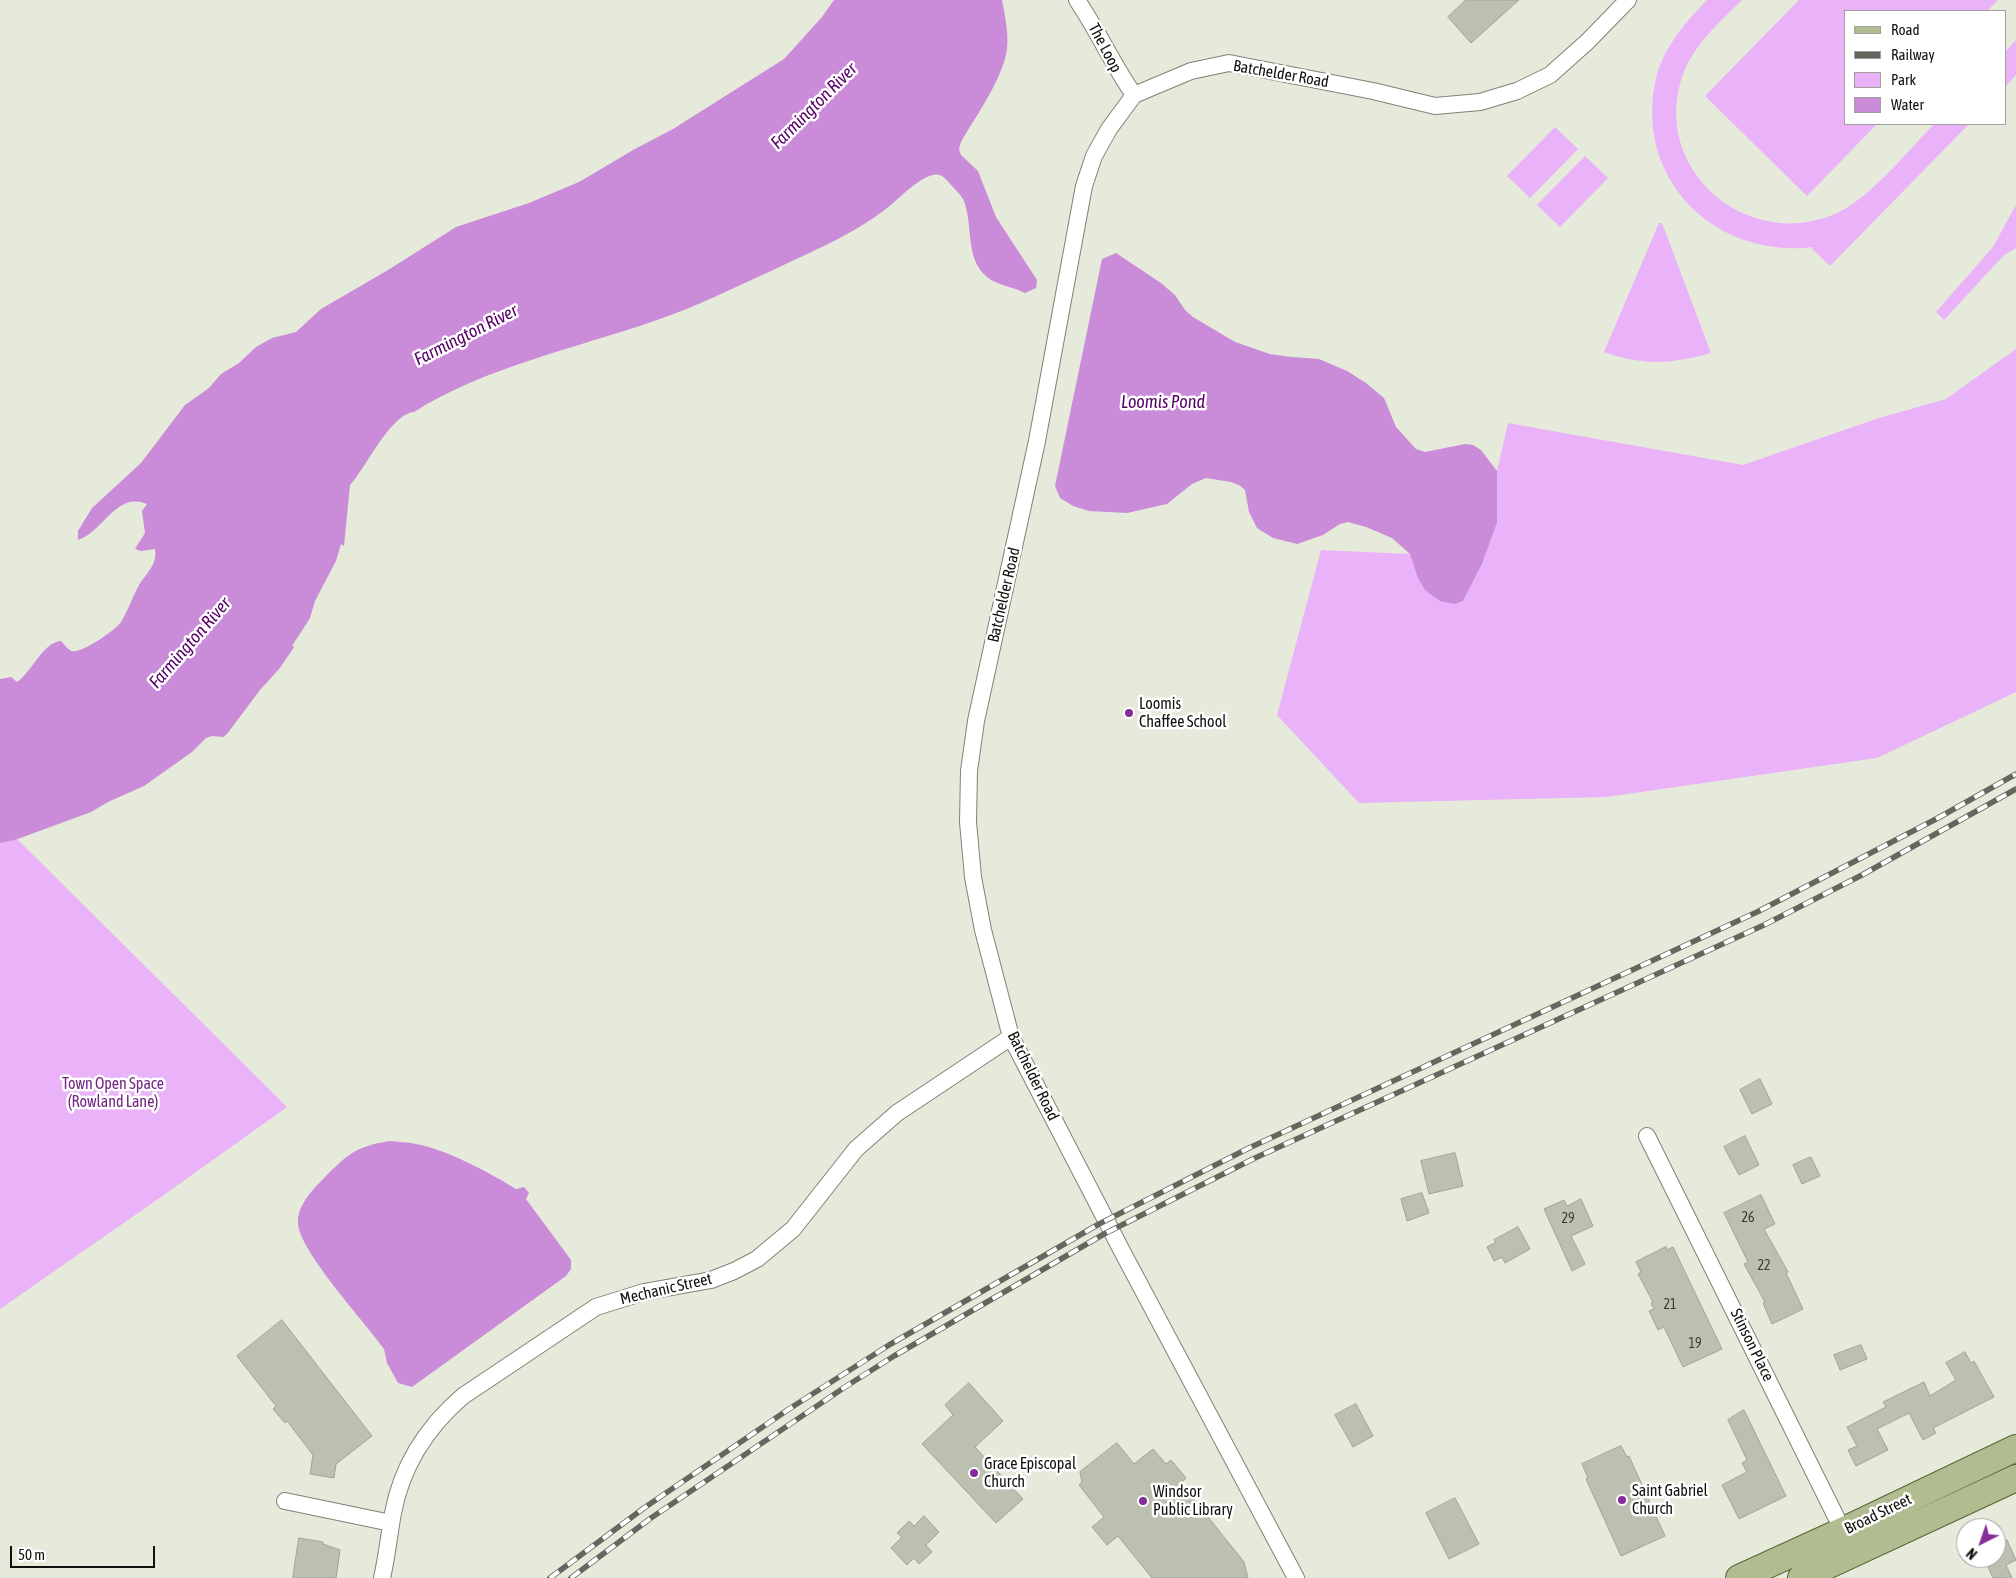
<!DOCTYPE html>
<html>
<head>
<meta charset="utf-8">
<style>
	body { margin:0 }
	#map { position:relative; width:2016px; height:1578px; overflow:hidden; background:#e5eada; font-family:"Asap Condensed",sans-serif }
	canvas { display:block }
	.legend { position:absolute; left:1844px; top:10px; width:162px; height:115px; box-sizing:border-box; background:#fff; border:1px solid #9fa09e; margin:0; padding:6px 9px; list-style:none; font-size:15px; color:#10110c }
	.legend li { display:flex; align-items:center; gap:10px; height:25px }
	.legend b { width:25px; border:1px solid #9fa09e }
	.north { position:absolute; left:1956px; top:1518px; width:50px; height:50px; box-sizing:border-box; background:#fff; border:1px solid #9fa09e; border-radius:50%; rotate:221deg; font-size:14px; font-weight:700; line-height:20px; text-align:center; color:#10110c }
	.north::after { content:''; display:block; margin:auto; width:18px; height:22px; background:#842c98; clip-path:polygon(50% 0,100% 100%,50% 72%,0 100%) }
	.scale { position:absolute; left:10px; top:1546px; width:145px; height:22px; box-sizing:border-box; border:2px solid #10110c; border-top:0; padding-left:6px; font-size:15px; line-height:18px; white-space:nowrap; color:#10110c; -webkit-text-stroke:4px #fff; paint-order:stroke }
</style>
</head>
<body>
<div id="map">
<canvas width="2016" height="1578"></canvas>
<ul class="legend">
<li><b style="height:6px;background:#b2bc91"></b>Road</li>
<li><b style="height:6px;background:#65675e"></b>Railway</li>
<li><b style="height:14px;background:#eab2f8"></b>Park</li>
<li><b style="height:14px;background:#ca8cd9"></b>Water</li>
</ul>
<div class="north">N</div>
<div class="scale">50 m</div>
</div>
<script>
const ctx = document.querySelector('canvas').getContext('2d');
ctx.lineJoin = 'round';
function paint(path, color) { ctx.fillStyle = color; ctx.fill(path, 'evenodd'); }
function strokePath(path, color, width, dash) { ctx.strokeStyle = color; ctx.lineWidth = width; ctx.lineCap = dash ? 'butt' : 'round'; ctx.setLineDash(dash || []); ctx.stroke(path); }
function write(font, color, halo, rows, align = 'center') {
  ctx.font = font + ' "Asap Condensed",sans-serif'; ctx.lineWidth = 5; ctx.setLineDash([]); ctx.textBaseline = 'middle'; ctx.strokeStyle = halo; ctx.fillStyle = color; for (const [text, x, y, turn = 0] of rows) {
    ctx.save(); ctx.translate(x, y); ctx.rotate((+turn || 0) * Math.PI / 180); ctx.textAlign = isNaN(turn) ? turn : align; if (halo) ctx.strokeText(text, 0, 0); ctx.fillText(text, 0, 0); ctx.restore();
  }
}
paint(new Path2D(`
	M 1707,0 L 1742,0 C 1719,23 1693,45 1682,77 C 1651,171 1749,253 1837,213 C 1869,199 1909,150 1934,124 L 1969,124 L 1830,266 L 1812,249 L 1813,247 C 1715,259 1633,179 1656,78 C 1664,47 1685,23 1707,0 Z
	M 1799,0 L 1998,0 L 1987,11 L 1845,11 L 1845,124 L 1877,124 L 1807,196 L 1705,96 Z
	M 2016,40 L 2016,75 L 2005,87 L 2005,52 Z
	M 1555,127 L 1578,149 L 1530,198 L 1507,176 Z
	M 1585,156 L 1608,178 L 1560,227 L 1537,205 Z
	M 2016,205 L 2016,248 L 2004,255 L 1944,320 L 1936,312 L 1993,247 Z
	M 1659,223 L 1662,223 L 1711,353 C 1670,364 1645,366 1604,352 Z
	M 2016,349 L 2016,692 L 1877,758 L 1606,797 L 1359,803 L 1277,715 L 1321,550 L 1410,554 L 1417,576 L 1455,604 L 1463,601 L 1482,564 L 1497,523 L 1497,471 L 1508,423 L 1743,465 L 1876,419 L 1946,399 Z
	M 17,839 L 287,1107 L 161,1197 L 0,1309 L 0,843 Z`), '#eab2f8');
paint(new Path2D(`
	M 834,0 L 1002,0 C 1005,16 1010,39 1006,55 C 999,84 976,116 961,142 L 959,149 L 961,155 L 978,171 L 996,217 L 1037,280 L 1036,288 L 1025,293 C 1014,287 996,285 987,277 C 964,258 974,224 963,199 C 960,194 955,189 951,185 C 948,181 944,177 940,175 C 925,170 898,200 887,208 C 853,235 810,252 771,271 C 733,288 696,307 657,320 C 577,348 485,367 414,412 C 390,414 365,470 350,485 L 344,546 L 341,544 L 336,561 L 315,601 L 310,618 L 292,646 L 294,646 L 294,647 L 280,668 L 260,690 L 227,734 L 223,737 L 212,736 L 206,738 L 192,752 L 144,786 L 108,802 L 91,812 L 15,840 L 0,843 L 0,679 L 11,677 L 17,682 C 32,672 43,642 61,641 C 64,644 68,650 72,651 C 81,654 116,630 121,622 C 128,611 132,598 138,587 C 145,574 158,565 155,549 L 141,551 L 135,549 L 145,533 L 142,511 L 147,504 C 116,491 104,531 78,540 L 78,531 L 92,508 L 141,463 L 185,405 L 209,388 L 221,374 L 239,363 L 256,347 L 272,338 L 296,332 L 321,309 L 388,270 L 456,227 L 529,203 L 579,182 L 633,150 L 673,129 L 784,59 L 822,17 Z
	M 1116,253 L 1161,283 L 1175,295 L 1185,310 L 1193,317 L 1235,342 L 1270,354 L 1292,357 L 1319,359 L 1347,371 L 1366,383 L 1384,398 L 1396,427 L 1416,449 L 1425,452 L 1465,444 L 1473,445 L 1481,450 L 1497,471 L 1497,523 L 1482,564 L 1463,601 L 1455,604 L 1440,601 L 1425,590 L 1417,576 L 1410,554 L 1392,538 L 1366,527 L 1348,522 L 1340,524 L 1323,535 L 1297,544 L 1273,538 L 1257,528 L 1249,512 L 1245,490 L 1239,485 L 1231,482 L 1206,478 L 1192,484 L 1167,504 L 1127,513 L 1089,511 L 1073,506 L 1060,498 L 1055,486 L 1102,259 Z
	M 389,1141 C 398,1142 408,1142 416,1144 C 446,1149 490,1173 516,1189 L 524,1187 L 529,1193 L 526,1199 L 571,1260 L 571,1269 L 566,1276 L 412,1387 L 398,1383 L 387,1363 L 384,1349 C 365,1322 299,1251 298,1223 C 297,1206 313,1189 324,1178 C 348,1154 355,1147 389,1141 Z`), '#ca8cd9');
const building = new Path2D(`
	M 1466,0 L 1519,0 L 1471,43 L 1448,17 Z
	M 1760,1079 L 1772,1104 L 1752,1114 L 1740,1090 Z
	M 1745,1136 L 1759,1165 L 1739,1175 L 1724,1147 Z
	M 1455,1153 L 1463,1186 L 1429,1194 L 1421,1161 Z
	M 1811,1157 L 1820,1176 L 1802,1184 L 1793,1165 Z
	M 1422,1193 L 1429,1213 L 1407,1221 L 1401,1199 Z
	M 1761,1195 L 1775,1224 L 1764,1229 L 1788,1272 L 1786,1273 L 1803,1309 L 1772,1324 L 1763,1303 L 1765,1302 L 1744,1264 L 1748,1262 L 1724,1213 Z
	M 1581,1199 L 1593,1226 L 1571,1236 L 1585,1264 L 1572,1271 L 1544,1209 L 1564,1200 L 1567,1206 Z
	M 1518,1227 L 1530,1249 L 1505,1263 L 1502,1257 L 1494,1261 L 1487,1247 L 1496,1242 L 1494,1240 Z
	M 1666,1247 L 1667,1250 L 1673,1247 L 1722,1349 L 1683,1367 L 1664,1327 L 1658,1330 L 1649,1311 L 1654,1309 L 1651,1303 L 1653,1302 L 1638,1274 L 1641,1272 L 1636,1262 Z
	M 282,1320 L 372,1436 L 336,1464 L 334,1478 L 310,1474 L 313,1455 L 287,1421 L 285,1423 L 273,1409 L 276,1406 L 237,1356 Z
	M 1861,1345 L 1867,1359 L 1840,1370 L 1834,1355 Z
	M 1965,1352 L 1971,1363 L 1974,1361 L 1994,1397 L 1933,1428 L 1936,1433 L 1923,1440 L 1909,1413 L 1877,1429 L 1888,1450 L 1856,1466 L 1848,1450 L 1857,1446 L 1847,1427 L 1886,1407 L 1883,1402 L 1924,1382 L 1930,1396 L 1956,1380 L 1946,1363 Z
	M 969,1383 L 1003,1421 L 975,1447 L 1023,1499 L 996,1523 L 922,1444 L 953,1415 L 945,1405 Z
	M 1356,1404 L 1373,1436 L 1353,1447 L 1335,1415 Z
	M 1744,1410 L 1786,1496 L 1739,1519 L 1722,1485 L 1747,1472 L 1742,1463 L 1747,1460 L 1728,1420 Z
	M 1117,1443 L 1134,1464 L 1153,1449 L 1166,1464 L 1171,1460 L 1186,1478 L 1181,1483 L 1244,1562 L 1248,1578 L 1152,1578 L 1118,1536 L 1107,1545 L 1092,1527 L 1104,1517 L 1079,1485 L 1082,1482 L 1080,1472 Z
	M 1621,1446 L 1627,1457 L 1629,1456 L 1665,1536 L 1621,1556 L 1586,1479 L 1588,1478 L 1582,1464 Z
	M 1455,1498 L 1479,1544 L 1449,1559 L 1426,1513 Z
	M 924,1516 L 939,1532 L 926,1545 L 932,1552 L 919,1564 L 914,1558 L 907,1565 L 891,1548 L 902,1537 L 897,1533 L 909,1521 L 914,1526 Z
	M 299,1538 L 323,1542 L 323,1544 L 340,1550 L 336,1578 L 293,1578 Z
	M 2007,1540 L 2016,1560 L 2006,1565 L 2012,1578 L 1993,1578 L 1984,1558 L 1996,1558 L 1996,1545 Z`);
paint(building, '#bcc0b1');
strokePath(building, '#9fa494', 1);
const street = new Path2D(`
	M 1077,0 C 1098,31 1113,65 1134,95
	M 1647,1136 L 1847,1539
	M 285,1501 L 391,1523
	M 382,1578 C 387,1556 389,1535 393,1513 C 402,1465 427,1427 463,1396 L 596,1307 L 644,1292 L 711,1280 L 734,1271 L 757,1259 L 793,1229 L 856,1149 L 897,1113 L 1011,1037
	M 1296,1578 L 1123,1253 L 1011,1037 L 983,930 L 973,877 L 968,822 L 969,771 L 976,721 L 1037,441 L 1084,186 L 1094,156 L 1109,129 L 1134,95 L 1191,71 L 1229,63 L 1373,91 L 1435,106 L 1480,102 L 1517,91 L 1550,75 L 1587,42 L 1628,0`);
const primary = new Path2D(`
	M 1739,1578 L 1842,1531 L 2016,1448
	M 1801,1578 L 2016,1478`);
strokePath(street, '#7f8375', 18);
strokePath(primary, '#586432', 28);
strokePath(street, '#fff', 16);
strokePath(primary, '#b2bc91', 26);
const rail = new Path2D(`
	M 550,1578 L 644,1508 L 789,1409 L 889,1345 L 1099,1224 L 1249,1148 L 1757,912 L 1938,818 L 2016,774
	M 571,1578 L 651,1518 L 845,1387 L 894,1356 L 1104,1234 L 1255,1158 L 1764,925 L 1862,875 L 2016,789`);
strokePath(rail, '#65675e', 5.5);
strokePath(rail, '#fff', 4, [11]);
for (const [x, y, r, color] of [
	[1129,713,5,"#842c98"],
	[974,1473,5,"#842c98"],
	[1622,1500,5,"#842c98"],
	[1143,1501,5,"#842c98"]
]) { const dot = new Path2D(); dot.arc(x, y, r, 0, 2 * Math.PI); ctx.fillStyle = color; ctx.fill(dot); strokePath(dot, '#fff', 2); }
write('14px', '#3b3d35', null, [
	["26",1748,1218],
	["29",1568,1219],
	["22",1764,1266],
	["21",1670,1305],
	["19",1695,1344]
]);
write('16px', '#10110c', '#fff', [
	["The Loop",1105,48,62],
	["Batchelder Road",1281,74,10],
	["Batchelder Road",1004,595,-77],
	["Batchelder Road",1033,1076,64],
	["Mechanic Street",666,1289,-13],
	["Stinson Place",1752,1345,64],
	["Broad Street",1878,1514,-26]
]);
write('16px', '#10110c', '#fff', [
	["Loomis",1139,704],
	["Chaffee School",1139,722],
	["Grace Episcopal",984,1464],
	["Church",984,1482],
	["Saint Gabriel",1632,1491],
	["Church",1632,1509],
	["Windsor",1153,1492],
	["Public Library",1153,1510]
], 'left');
write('16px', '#712682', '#fff', [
	["Town Open Space",113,1084],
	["(Rowland Lane)",113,1102]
]);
write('italic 18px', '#550065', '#fff', [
	["Farmington River",814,106,-45],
	["Farmington River",466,335,-27],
	["Loomis Pond",1163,402],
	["Farmington River",190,643,-49]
]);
</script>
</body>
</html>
